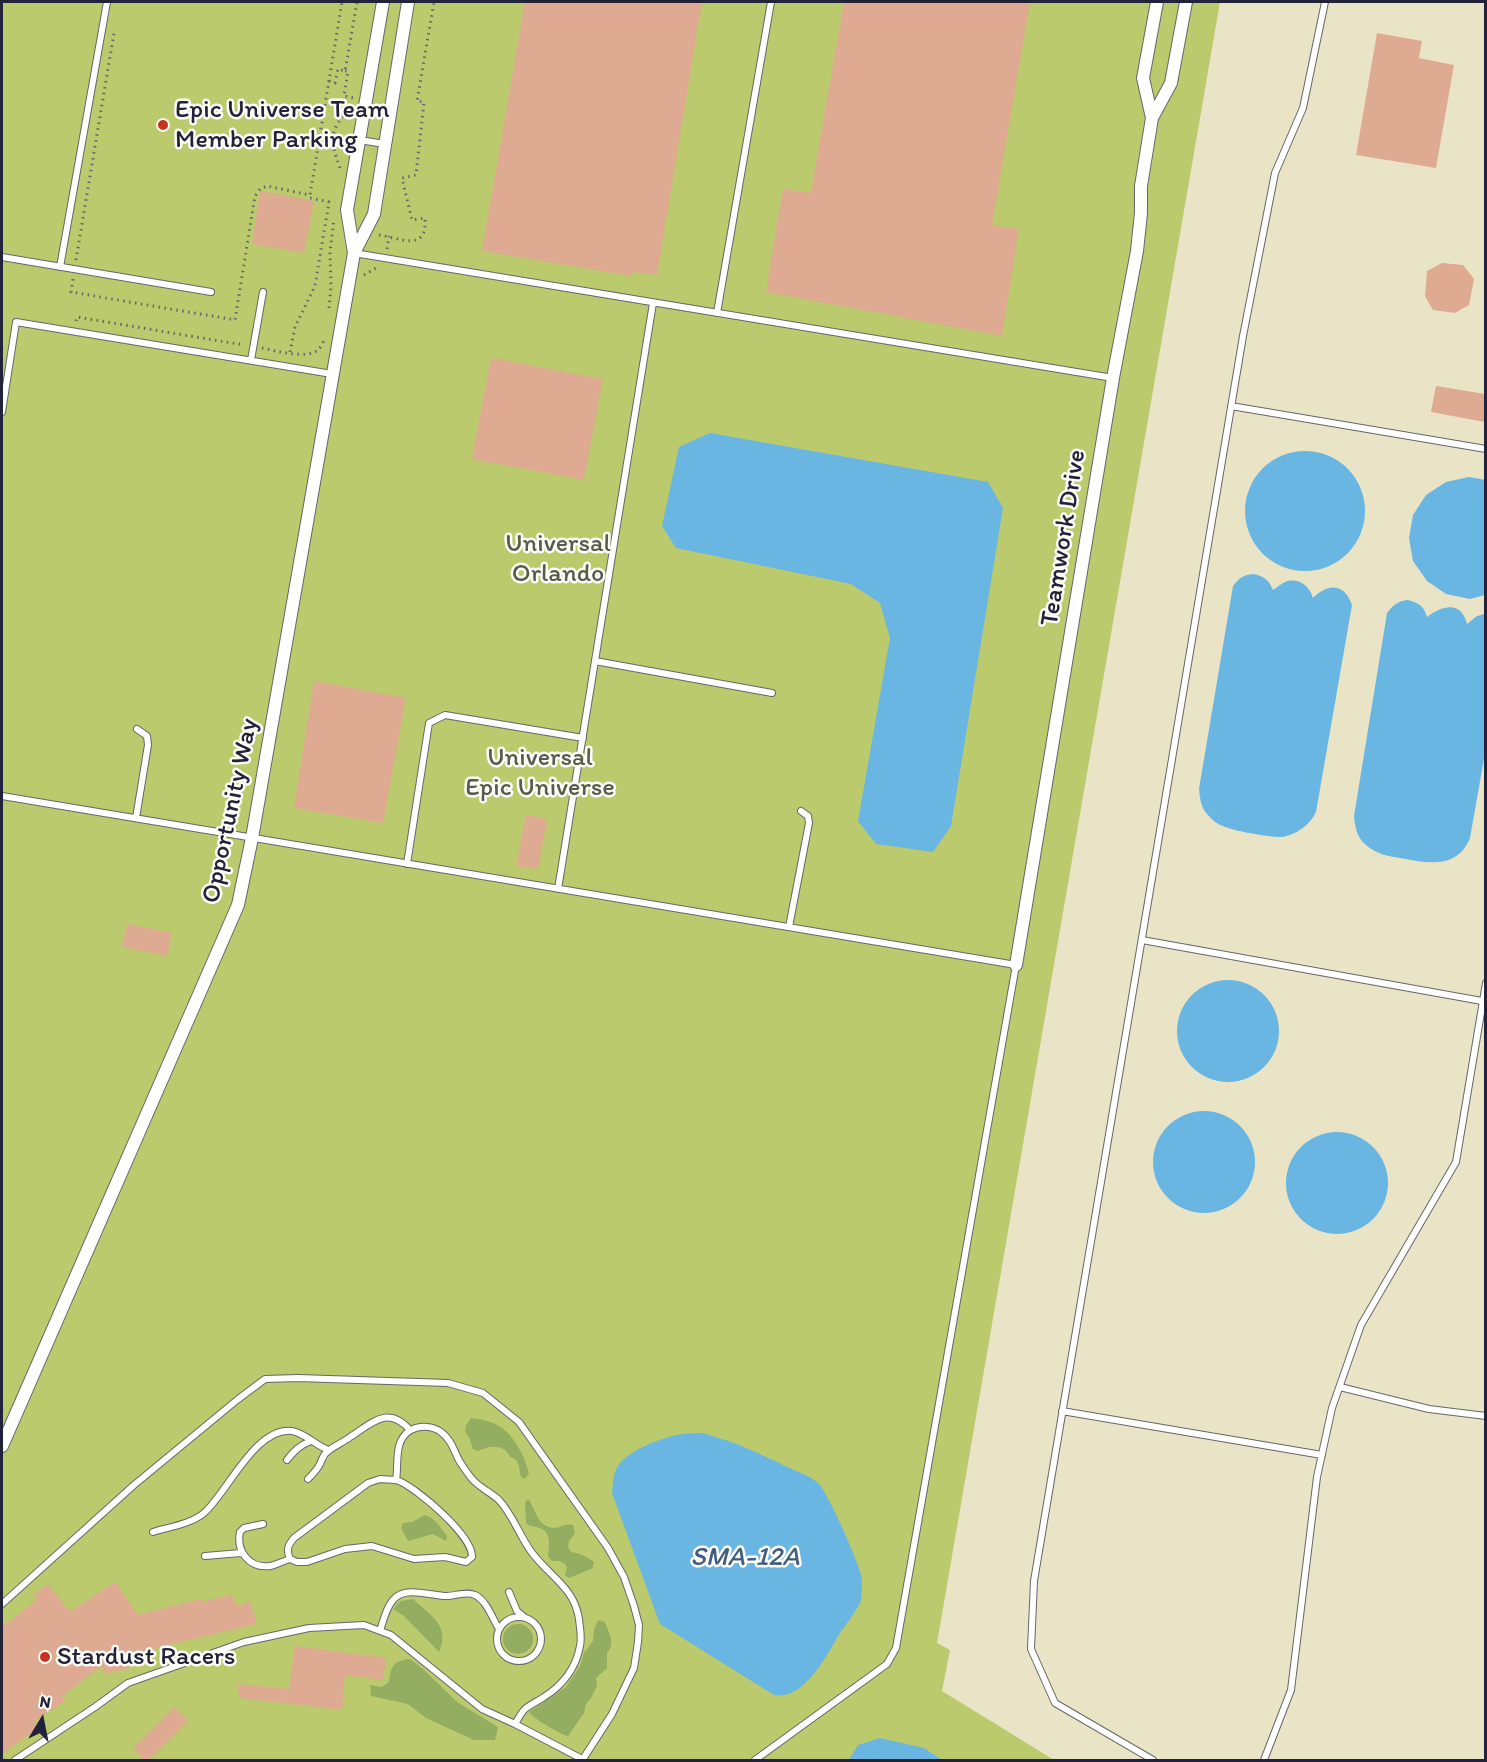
<!DOCTYPE html>
<html>
<head>
<meta charset="utf-8">
<style>
	body { margin:0 }
	#map { position:relative; width:1487px; height:1762px; overflow:hidden; background:#e9e4c5; font-family:Itim,sans-serif }
	canvas { display:block }
	.frame { position:absolute; inset:0; border:3px solid #22223b; pointer-events:none }
	.north { position:absolute; left:12px; top:1690px; width:60px; height:60px; -webkit-text-stroke:4px #fdfcf7; paint-order:stroke; rotate:10deg; font-size:16px; font-weight:700; line-height:24px; text-align:center; color:#22223b }
	.north::after { content:''; display:block; margin:auto; width:21px; height:27px; background:#22223b; clip-path:polygon(50% 0,100% 100%,50% 72%,0 100%) }
</style>
</head>
<body>
<div id="map">
<canvas width="1487" height="1762"></canvas>
<div class="frame"></div>
<div class="north">N</div>
</div>
<script>
const ctx = document.querySelector('canvas').getContext('2d');
ctx.lineJoin = 'round';
function paint(path, color) { ctx.fillStyle = color; ctx.fill(path, 'evenodd'); }
function strokePath(path, color, width, dash) { ctx.strokeStyle = color; ctx.lineWidth = width; ctx.lineCap = dash ? 'butt' : 'round'; ctx.setLineDash(dash || []); ctx.stroke(path); }
function write(font, color, halo, rows, align = 'center') {
  ctx.font = font + ' Itim,sans-serif'; ctx.lineWidth = 5; ctx.setLineDash([]); ctx.textBaseline = 'middle'; ctx.strokeStyle = halo; ctx.fillStyle = color; for (const [text, x, y, turn = 0] of rows) {
    ctx.save(); ctx.translate(x, y); ctx.rotate((+turn || 0) * Math.PI / 180); ctx.textAlign = isNaN(turn) ? turn : align; if (halo) ctx.strokeText(text, 0, 0); ctx.fillText(text, 0, 0); ctx.restore();
  }
}
paint(new Path2D(`
	M 2,2 L 1220,2 L 937,1643 L 950,1650 L 942,1691 L 1054,1760 L 2,1760 Z`), '#baca6c');
paint(new Path2D(`
	M 471,1418 C 480,1419 491,1421 499,1426 C 515,1436 525,1457 529,1474 L 524,1479 L 521,1477 C 519,1469 520,1459 510,1457 C 504,1443 489,1446 478,1451 L 473,1449 L 469,1437 L 465,1432 L 466,1425 Z
	M 528,1499 C 536,1509 537,1527 554,1528 C 561,1528 565,1523 573,1525 L 575,1533 L 569,1541 L 568,1547 L 571,1552 C 581,1554 586,1556 594,1562 L 593,1568 L 569,1578 L 565,1575 L 567,1568 L 565,1564 L 560,1561 L 552,1561 L 548,1556 C 549,1546 552,1533 540,1528 C 534,1526 531,1528 526,1523 L 525,1503 Z
	M 425,1515 C 434,1517 441,1528 447,1536 L 446,1541 L 433,1534 L 408,1541 L 401,1528 L 403,1523 L 412,1522 Z
	M 413,1599 C 430,1615 451,1626 439,1652 L 404,1616 L 393,1609 L 401,1601 Z
	M 598,1620 L 605,1622 C 609,1634 616,1643 607,1653 L 607,1668 L 596,1678 L 597,1686 L 591,1698 L 586,1704 L 584,1713 L 568,1736 C 560,1734 534,1719 529,1712 L 566,1687 L 580,1666 L 584,1653 L 593,1641 L 594,1630 Z
	M503 1639a15 15 0 1 1 30 0a15 15 0 1 1-30 0Z
	M 410,1659 L 423,1669 L 457,1702 L 498,1727 L 495,1740 L 474,1740 L 426,1718 L 408,1704 L 371,1696 L 370,1685 L 382,1687 L 389,1682 C 390,1667 394,1660 410,1659 Z`), '#93ae60');
paint(new Path2D(`
	M 710,433 L 988,482 L 1003,508 L 951,826 L 933,852 L 876,844 L 858,821 L 890,638 L 880,603 L 851,584 L 676,548 L 662,526 L 679,447 Z
	M1245 511a60 60 0 1 1 120 0a60 60 0 1 1-120 0Z
	M 1469,477 L 1486,480 L 1485,595 L 1470,599 L 1446,594 L 1427,581 L 1413,561 L 1409,538 L 1413,515 L 1426,495 L 1446,482 Z
	M 1253,574 C 1264,576 1269,580 1273,590 C 1276,588 1281,584 1285,582 C 1298,577 1310,586 1313,598 C 1327,584 1344,582 1352,605 L 1316,812 C 1310,825 1297,834 1283,837 C 1273,838 1233,831 1223,826 C 1217,824 1212,820 1208,815 C 1201,808 1200,799 1199,789 L 1233,586 C 1239,578 1243,575 1253,574 Z
	M 1408,600 C 1419,603 1424,606 1427,617 C 1442,606 1461,600 1467,624 L 1477,616 L 1485,614 L 1485,753 L 1470,838 C 1457,870 1427,863 1400,858 C 1388,856 1376,854 1366,845 C 1357,838 1355,827 1354,816 L 1387,613 C 1393,605 1398,601 1408,600 Z
	M1177 1031a51 51 0 1 1 102 0a51 51 0 1 1-102 0Z
	M1153 1162a51 51 0 1 1 102 0a51 51 0 1 1-102 0Z
	M1286 1183a51 51 0 1 1 102 0a51 51 0 1 1-102 0Z
	M 702,1433 C 733,1441 759,1453 787,1467 C 798,1472 811,1476 819,1484 C 828,1494 862,1568 862,1580 C 862,1587 862,1597 860,1603 C 855,1613 846,1624 840,1633 C 827,1655 804,1701 774,1695 L 660,1624 L 612,1493 C 613,1485 613,1473 618,1466 C 628,1450 665,1436 684,1434 C 690,1433 696,1433 702,1433 Z
	M 880,1738 L 924,1748 L 942,1760 L 849,1760 L 858,1745 Z`), '#6ab6e3');
paint(new Path2D(`
	M 525,2 L 702,2 L 657,275 L 632,272 L 631,276 L 482,251 Z
	M 844,2 L 1030,2 L 992,225 L 1019,229 L 1002,336 L 766,292 L 783,189 L 811,193 Z
	M 1377,33 L 1422,41 L 1419,58 L 1454,65 L 1436,168 L 1356,155 Z
	M 260,191 L 314,201 L 304,253 L 252,244 Z
	M 1442,263 L 1463,265 L 1474,279 L 1469,305 L 1455,313 L 1433,310 L 1425,296 L 1427,271 Z
	M 491,358 L 603,379 L 584,480 L 472,459 Z
	M 1436,386 L 1485,394 L 1485,422 L 1431,412 Z
	M 314,681 L 406,698 L 383,823 L 294,808 Z
	M 526,815 L 547,819 L 538,869 L 516,866 Z
	M 127,924 L 172,933 L 167,956 L 122,947 Z
	M 115,1582 L 138,1615 L 201,1599 L 202,1602 L 232,1595 L 236,1606 L 250,1602 L 257,1624 L 155,1648 L 155,1652 L 132,1658 L 134,1667 L 104,1674 L 102,1666 L 62,1696 L 66,1700 L 34,1722 L 38,1728 L 2,1754 L 2,1627 L 38,1599 L 34,1594 L 48,1584 L 70,1612 Z
	M 295,1646 L 386,1658 L 383,1680 L 345,1675 L 342,1710 L 239,1698 L 238,1684 L 289,1689 Z
	M 174,1707 L 188,1721 L 148,1761 L 144,1761 L 133,1748 Z`), '#dfaa92');
const lane = new Path2D(`
	M 359,140 L 385,144
	M 354,253 L 1113,378
	M 2,257 L 211,292
	M 60,267 L 107,2
	M 717,313 L 771,2
	M 251,360 L 263,292
	M 1231,406 L 1486,449
	M 2,412 L 16,322 L 332,374
	M 595,661 L 772,693
	M 2,796 L 1016,965 L 896,1648 L 887,1664 L 755,1760
	M 136,818 L 148,745 L 147,736 L 137,729
	M 407,864 L 429,723 L 445,715 L 583,738
	M 558,889 L 653,303
	M 789,927 L 809,823 L 808,816 L 801,811
	M 1142,940 L 1482,1001
	M 1340,1387 L 1429,1409 L 1486,1416
	M 1062,1411 L 1322,1455
	M 287,1460 C 294,1451 300,1445 311,1441
	M 308,1479 C 313,1474 317,1470 320,1464 C 322,1460 323,1455 327,1452 C 332,1447 344,1442 350,1437 C 372,1423 388,1405 410,1430
	M 380,1479 C 386,1480 393,1479 399,1481 C 418,1489 473,1536 472,1557 L 466,1562 L 445,1557 L 414,1559 L 372,1546 L 345,1549 L 307,1562 L 297,1562 L 290,1559 C 286,1550 288,1545 294,1538 L 368,1483 Z
	M 396,1480 C 399,1463 393,1440 411,1430 C 420,1425 433,1426 441,1432 C 452,1440 454,1452 460,1462 C 464,1468 469,1476 474,1481 C 481,1488 491,1493 499,1500 C 512,1514 519,1534 530,1550 C 548,1576 574,1586 579,1619 C 580,1629 582,1637 580,1646 C 576,1668 563,1685 544,1697 C 538,1701 531,1704 525,1709 C 521,1713 518,1719 515,1724
	M 263,1524 L 244,1528 L 240,1532 C 236,1551 249,1569 271,1566 C 277,1564 284,1561 290,1559
	M 153,1532 C 169,1527 191,1524 204,1513 C 227,1493 256,1426 292,1431 C 305,1433 315,1445 328,1450
	M 205,1556 L 241,1553
	M 509,1592 L 517,1611 L 524,1617
	M 2,1604 L 134,1485 L 237,1400 L 265,1379 L 298,1378 L 448,1383 L 483,1393 L 519,1422 L 608,1548 L 624,1577 L 634,1606 L 639,1625 L 638,1642 L 634,1668 L 612,1714 L 583,1759
	M497 1639a22 22 0 1 1 44 0a22 22 0 1 1-44 0Z
	M 380,1631 C 383,1621 386,1608 393,1600 C 405,1585 431,1596 447,1596 C 455,1596 467,1591 475,1595 C 487,1601 492,1618 499,1629
	M 15,1760 L 95,1707 L 128,1683 L 244,1642 L 309,1628 L 364,1625 L 391,1635 L 482,1709 L 515,1724 L 584,1760
	M 1153,1760 L 1055,1703 L 1031,1649 L 1034,1581 L 1243,336 L 1275,173 L 1303,108 L 1325,2
	M 1264,1760 L 1291,1690 L 1317,1477 L 1332,1408 L 1361,1325 L 1456,1162 L 1486,983`);
const street = new Path2D(`
	M 1152,118 L 1143,78 L 1157,2
	M 354,253 L 347,210 L 383,2
	M 1016,965 L 1113,378 L 1137,251 L 1141,213 L 1141,186 L 1152,118 L 1171,83 L 1186,2
	M 2,1446 L 238,905 L 252,838 L 354,253 L 374,214 L 408,2`);
strokePath(lane, '#68666b', 8);
strokePath(street, '#68666b', 14);
strokePath(new Path2D(`
	M 345,71 L 348,71 L 344,96 L 354,98
	M 329,81 L 335,83 L 338,69 L 345,71 L 357,2
	M 340,168 C 329,138 329,131 351,107
	M 379,235 C 397,237 428,254 425,218 L 412,220 L 402,178 L 416,175 L 424,102 L 417,101 L 434,2
	M 387,249 L 389,236
	M 76,260 L 114,33
	M 364,275 L 376,268
	M 73,279 L 71,292 L 235,320 L 255,196 L 260,189 L 267,186 L 310,195 L 342,2
	M 329,308 L 331,286 L 330,252 L 334,219
	M 76,321 L 77,317 L 244,345
	M 262,348 C 276,351 308,360 319,349 C 320,348 323,342 324,341
	M 290,352 L 295,327 L 315,286 L 329,202 L 310,198 L 310,195`), '#68666b', 3, [1.5, 4.5]);
strokePath(lane, '#fff', 6);
strokePath(street, '#fff', 12);
for (const [x, y, r, color] of [
	[163,125,6,"#c8321e"],
	[45,1657,6,"#c8321e"]
]) { const dot = new Path2D(); dot.arc(x, y, r, 0, 2 * Math.PI); ctx.fillStyle = color; ctx.fill(dot); strokePath(dot, '#fdfcf7', 2); }
write('26px', '#22223b', '#fdfcf7', [
	["Epic Universe Team",175,110],
	["Member Parking",175,140],
	["Stardust Racers",57,1657]
], 'left');
write('26px', '#22223b', '#fdfcf7', [
	["Teamwork Drive",1064,538,-81],
	["Opportunity Way",231,811,-78]
]);
write('26px', '#575d4c', '#fdfcf7', [
	["Universal",558,544],
	["Orlando",558,574],
	["Universal",540,758],
	["Epic Universe",540,788]
]);
write('italic 27px', '#3f5d7e', '#fdfcf7', [
	["SMA-12A",745,1558]
]);
</script>
</body>
</html>
